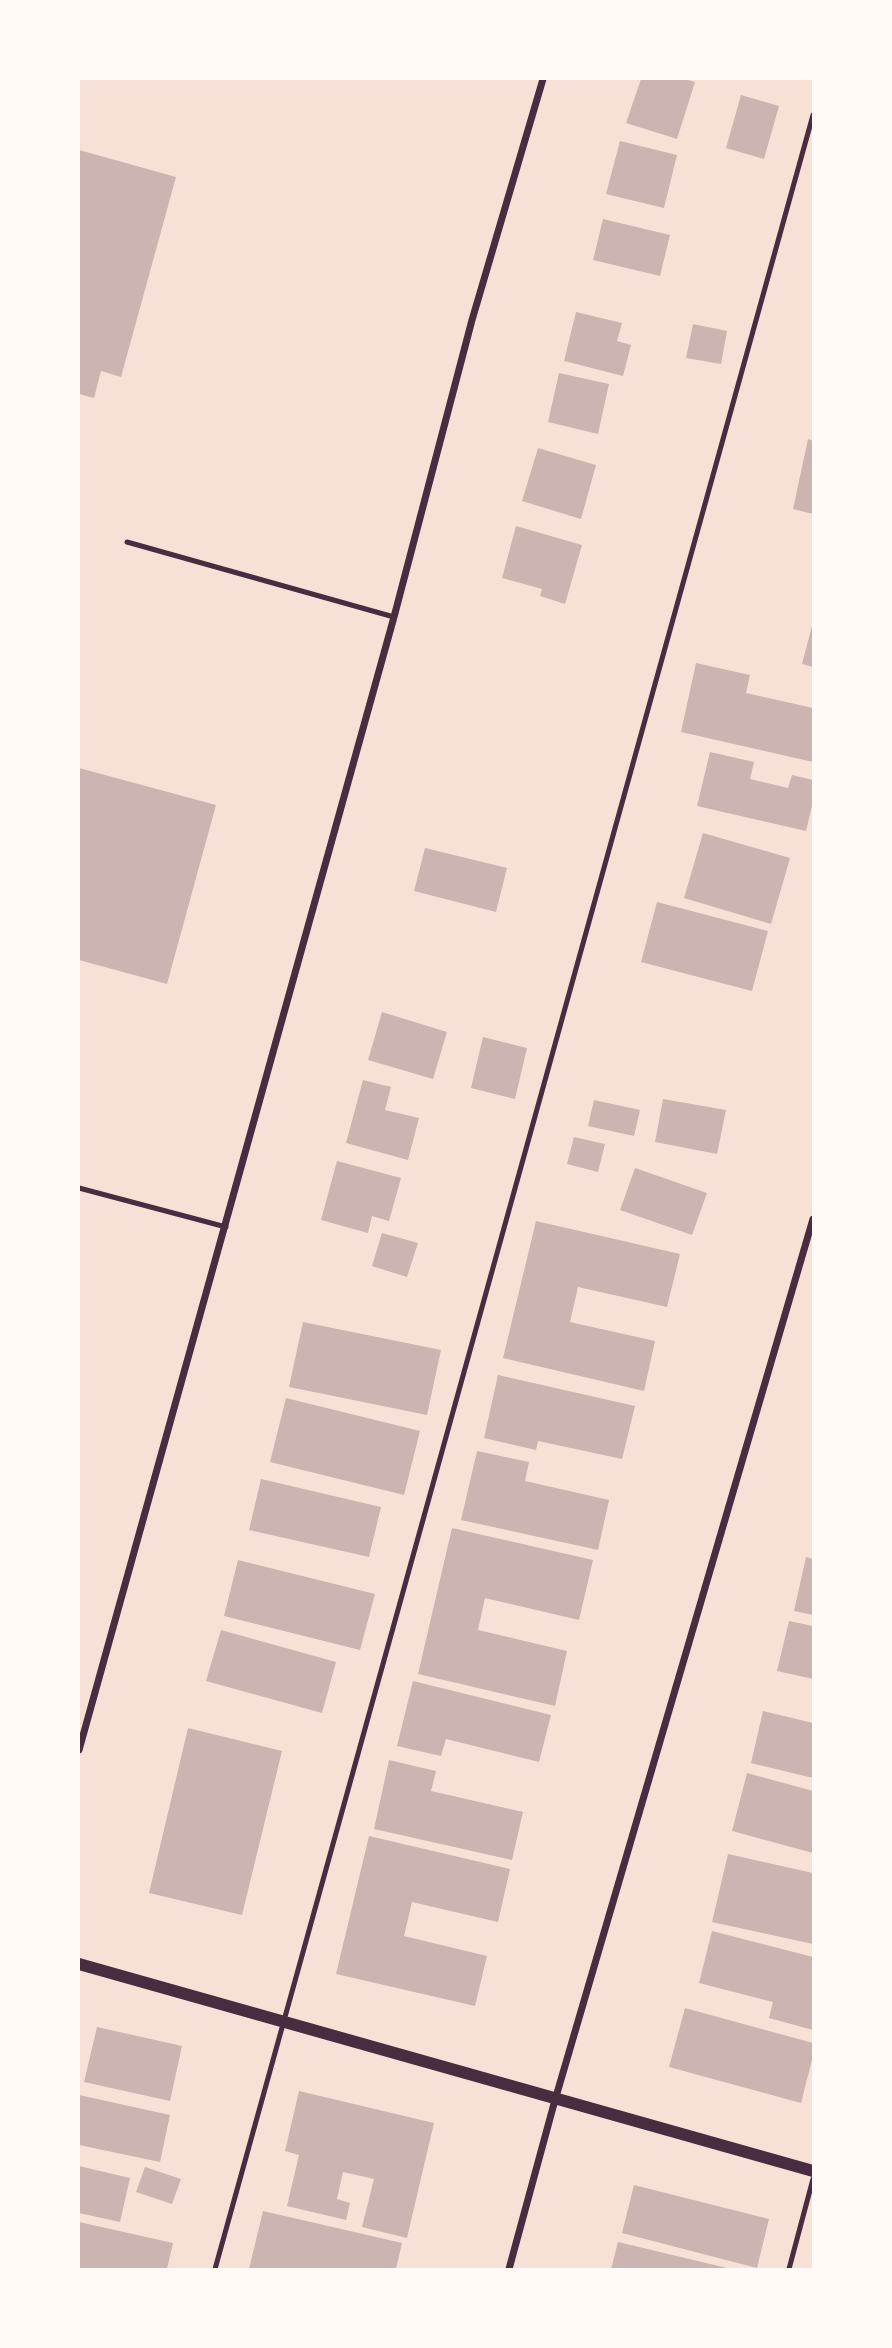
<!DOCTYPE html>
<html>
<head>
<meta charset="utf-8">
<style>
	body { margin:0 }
	#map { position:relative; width:892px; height:2348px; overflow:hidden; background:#f7e1d7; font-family:"Space Grotesk",sans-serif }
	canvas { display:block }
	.frame { position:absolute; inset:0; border:80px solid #fffaf5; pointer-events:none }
</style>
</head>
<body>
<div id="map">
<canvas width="892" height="2348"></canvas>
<div class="frame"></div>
</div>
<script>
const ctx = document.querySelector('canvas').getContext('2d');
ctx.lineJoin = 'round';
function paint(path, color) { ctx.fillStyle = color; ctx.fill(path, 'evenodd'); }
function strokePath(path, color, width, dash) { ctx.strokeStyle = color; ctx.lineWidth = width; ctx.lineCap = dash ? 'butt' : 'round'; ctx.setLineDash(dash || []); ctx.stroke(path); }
paint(new Path2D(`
	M 641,79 L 684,79 L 695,82 L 677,139 L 626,123 Z
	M 741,95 L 779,106 L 764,159 L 726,148 Z
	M 620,141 L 677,155 L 664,208 L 606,194 Z
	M 79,150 L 176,177 L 121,377 L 101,371 L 94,398 L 79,394 Z
	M 603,219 L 670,235 L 660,276 L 593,260 Z
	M 576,312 L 622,323 L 617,341 L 631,345 L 623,376 L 564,361 Z
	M 693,324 L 727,331 L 721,364 L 686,358 Z
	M 559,373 L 609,384 L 598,434 L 548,422 Z
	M 808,439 L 813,441 L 813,514 L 793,509 Z
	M 538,448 L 596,465 L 581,519 L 522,501 Z
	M 516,526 L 582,545 L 565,604 L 540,596 L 542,589 L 502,578 Z
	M 812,626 L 813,626 L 813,667 L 802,664 Z
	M 696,663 L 750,675 L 746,693 L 813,708 L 813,762 L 681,732 Z
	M 710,752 L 754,762 L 750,779 L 788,788 L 792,775 L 813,780 L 813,802 L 806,831 L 697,806 Z
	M 79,768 L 216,805 L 167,984 L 79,960 Z
	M 703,833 L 790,858 L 771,924 L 684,898 Z
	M 425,848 L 507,868 L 496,912 L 414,891 Z
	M 657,902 L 768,931 L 752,991 L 641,962 Z
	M 382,1012 L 447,1032 L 433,1079 L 368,1060 Z
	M 483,1037 L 527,1048 L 515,1099 L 471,1088 Z
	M 363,1080 L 391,1087 L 385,1110 L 419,1118 L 408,1160 L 346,1143 Z
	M 663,1099 L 726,1110 L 717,1154 L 655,1142 Z
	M 594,1100 L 640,1110 L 634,1136 L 588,1126 Z
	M 574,1137 L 605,1144 L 598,1172 L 567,1164 Z
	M 337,1161 L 401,1178 L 389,1221 L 372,1216 L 368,1233 L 321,1220 Z
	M 635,1168 L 707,1193 L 692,1235 L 620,1210 Z
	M 536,1221 L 680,1254 L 667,1307 L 578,1287 L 570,1322 L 655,1341 L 644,1391 L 503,1358 Z
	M 382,1233 L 418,1243 L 407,1277 L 372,1266 Z
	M 303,1322 L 441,1350 L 427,1415 L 289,1387 Z
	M 498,1375 L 635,1406 L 622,1459 L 538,1441 L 536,1450 L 484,1438 Z
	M 286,1398 L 420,1431 L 404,1495 L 270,1462 Z
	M 477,1451 L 529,1462 L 525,1481 L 609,1500 L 598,1550 L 461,1520 Z
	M 261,1479 L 381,1507 L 369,1557 L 249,1530 Z
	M 452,1528 L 593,1560 L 579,1620 L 485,1598 L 478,1630 L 567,1651 L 555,1706 L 418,1674 Z
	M 806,1557 L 813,1559 L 813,1615 L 794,1611 Z
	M 238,1560 L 375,1594 L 360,1650 L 224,1616 Z
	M 789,1621 L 813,1626 L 813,1679 L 777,1671 Z
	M 221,1630 L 336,1662 L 322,1713 L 206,1681 Z
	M 413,1681 L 551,1715 L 539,1762 L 446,1739 L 441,1756 L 397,1746 Z
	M 763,1711 L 813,1723 L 813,1778 L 751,1763 Z
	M 188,1728 L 282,1751 L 242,1915 L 149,1893 Z
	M 389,1760 L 436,1771 L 431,1791 L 523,1812 L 512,1860 L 374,1829 Z
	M 747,1773 L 813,1791 L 813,1853 L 732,1831 Z
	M 369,1836 L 510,1869 L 498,1922 L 412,1902 L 404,1936 L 487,1956 L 475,2006 L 336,1974 Z
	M 728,1854 L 813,1873 L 813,1944 L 712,1922 Z
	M 712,1931 L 813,1957 L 813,2030 L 769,2018 L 773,2002 L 699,1983 Z
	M 685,2008 L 813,2043 L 813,2056 L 801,2103 L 669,2067 Z
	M 97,2027 L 182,2046 L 170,2101 L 84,2082 Z
	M 299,2091 L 434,2123 L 407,2238 L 362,2227 L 374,2179 L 343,2172 L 337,2199 L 350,2203 L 346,2220 L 287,2206 L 299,2155 L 285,2151 Z
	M 79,2095 L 170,2115 L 160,2162 L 79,2145 Z
	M 79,2166 L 130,2178 L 120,2222 L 79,2213 Z
	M 145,2167 L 181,2179 L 172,2204 L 136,2192 Z
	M 634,2185 L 769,2219 L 757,2268 L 622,2233 Z
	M 263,2211 L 402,2243 L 396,2269 L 249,2269 Z
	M 79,2222 L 173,2243 L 167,2269 L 79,2269 Z
	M 618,2242 L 727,2268 L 727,2269 L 611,2269 Z`), '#ccb4b1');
strokePath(new Path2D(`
	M 127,542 L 394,617
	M 79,1188 L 226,1227
	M 215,2269 L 813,115
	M 789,2269 L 813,2179`), '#4a2c40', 5);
strokePath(new Path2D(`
	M 79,1750 L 394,617 L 472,320 L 543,79
	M 509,2269 L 555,2100 L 813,1219`), '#4a2c40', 7);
strokePath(new Path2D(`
	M 79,1964 L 813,2171`), '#4a2c40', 12);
</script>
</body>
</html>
